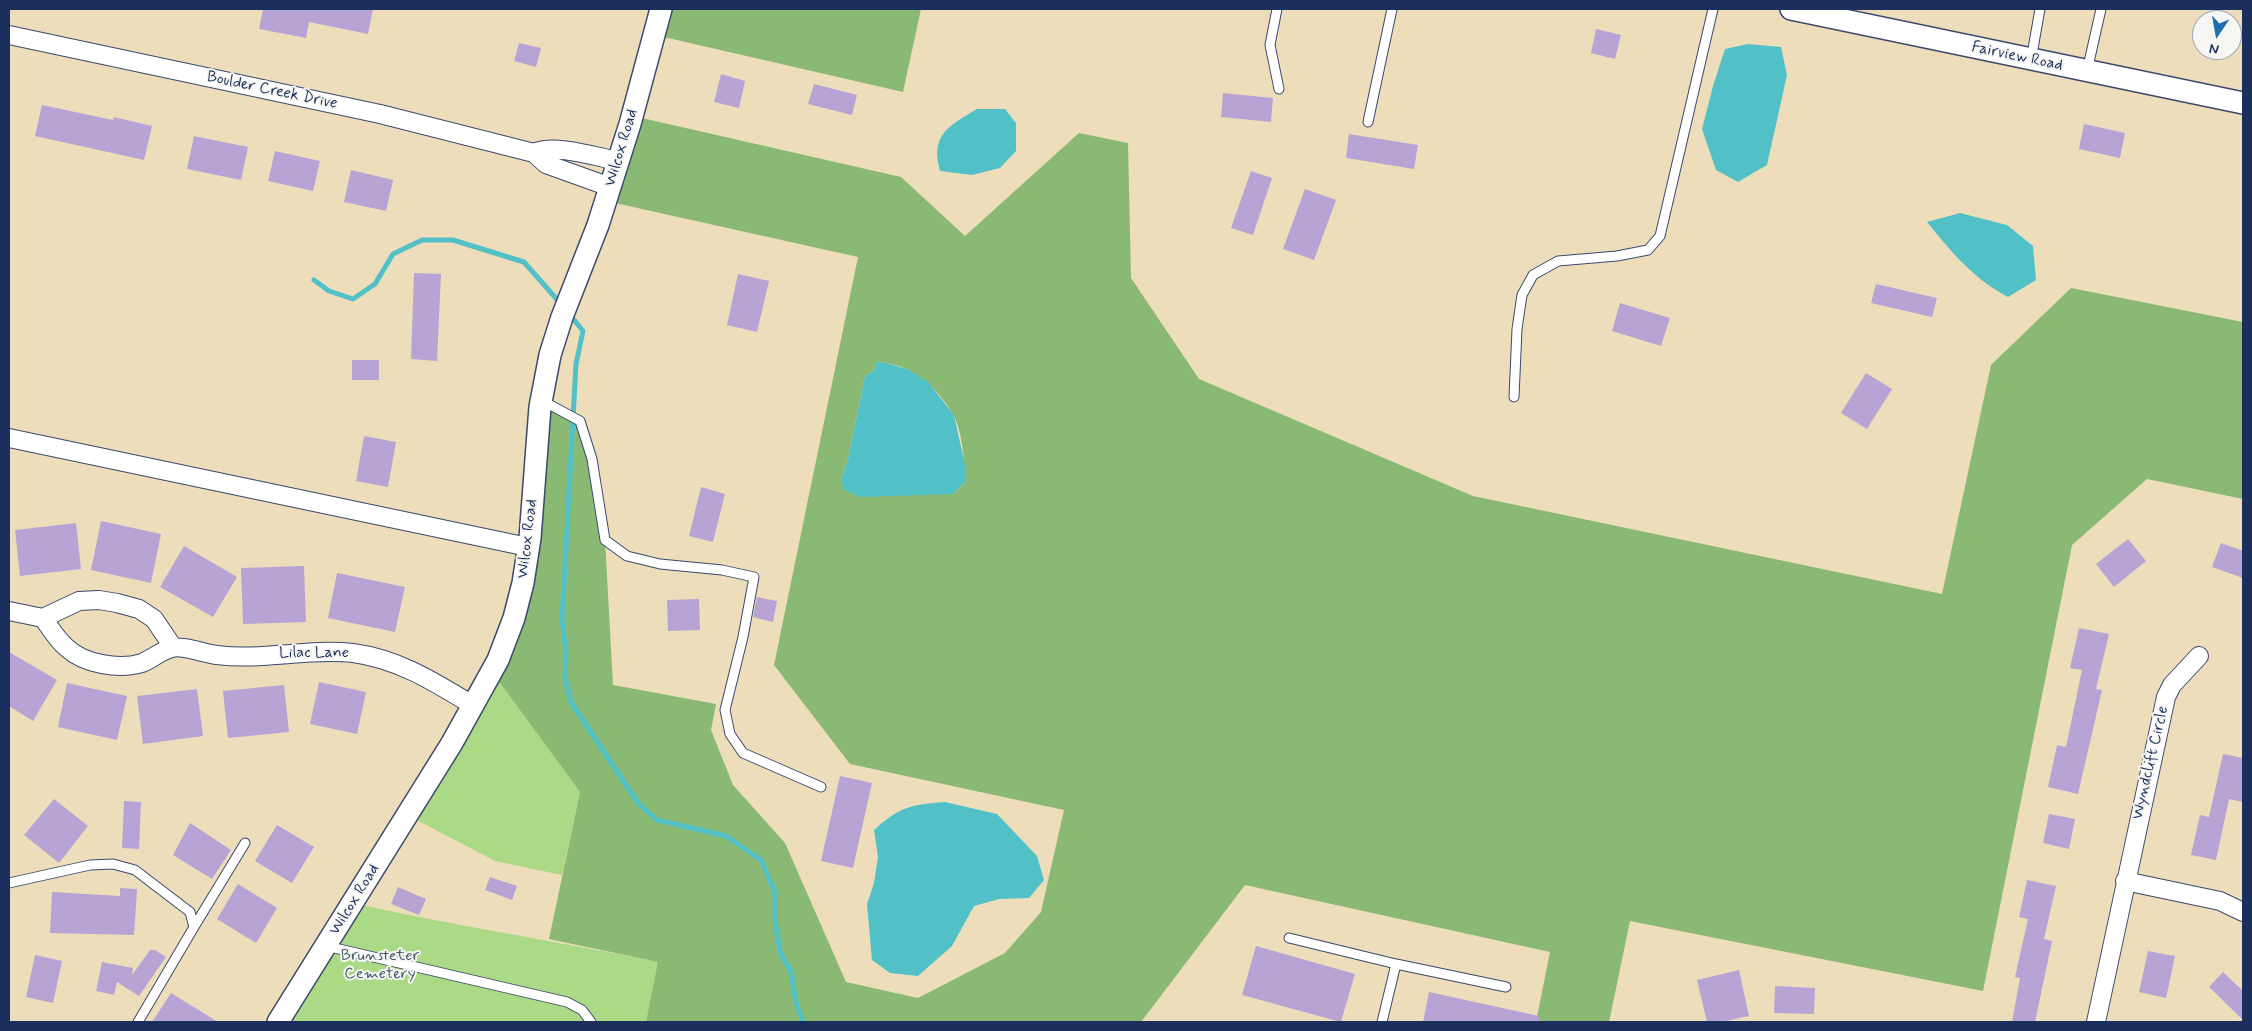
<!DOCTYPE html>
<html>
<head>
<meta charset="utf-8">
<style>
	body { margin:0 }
	#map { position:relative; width:2252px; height:1031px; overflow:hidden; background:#edddbb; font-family:Mynerve,sans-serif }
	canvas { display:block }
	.frame { position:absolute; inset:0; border:10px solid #1b2f5e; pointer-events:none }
	.north { position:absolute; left:2192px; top:10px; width:50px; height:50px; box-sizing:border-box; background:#f6f6f2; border:1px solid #9ea6b7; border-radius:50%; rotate:192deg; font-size:14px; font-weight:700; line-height:20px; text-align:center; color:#1b2f5e }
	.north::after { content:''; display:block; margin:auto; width:18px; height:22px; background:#1f6fb2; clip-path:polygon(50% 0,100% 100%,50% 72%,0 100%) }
</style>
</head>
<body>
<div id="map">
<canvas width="2252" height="1031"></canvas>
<div class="frame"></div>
<div class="north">N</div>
</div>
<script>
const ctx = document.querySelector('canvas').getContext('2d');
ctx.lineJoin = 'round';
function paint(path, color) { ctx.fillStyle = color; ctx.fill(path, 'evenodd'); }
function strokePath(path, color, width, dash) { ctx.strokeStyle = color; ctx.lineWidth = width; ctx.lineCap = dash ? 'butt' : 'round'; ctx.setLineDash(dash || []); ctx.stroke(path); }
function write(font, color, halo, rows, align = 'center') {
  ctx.font = font + ' Mynerve,sans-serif'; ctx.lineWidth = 4; ctx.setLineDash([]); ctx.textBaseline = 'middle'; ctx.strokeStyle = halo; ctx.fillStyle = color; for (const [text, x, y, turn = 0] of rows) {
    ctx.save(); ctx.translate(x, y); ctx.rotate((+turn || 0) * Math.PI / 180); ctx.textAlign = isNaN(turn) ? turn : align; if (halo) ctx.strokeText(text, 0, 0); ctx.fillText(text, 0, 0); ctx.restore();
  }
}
paint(new Path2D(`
	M 492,672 L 580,792 L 562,875 L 495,861 L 407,815 Z
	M 353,903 C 454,926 557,941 659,962 L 646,1022 L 278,1022 Z`), '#acd986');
paint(new Path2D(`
	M 661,9 L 921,9 L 903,92 L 655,35 Z
	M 633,116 L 901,177 L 965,236 L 1079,133 L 1128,143 L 1131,278 L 1199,379 L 1473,496 L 1942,594 L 1991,365 L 2071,288 L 2243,322 L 2243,499 L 2147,479 L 2072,545 L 1983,991 L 1630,921 L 1609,1022 L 1536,1022 L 1550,952 L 1245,885 L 1141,1022 L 646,1022 L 658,962 L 549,939 L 580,792 L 492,672 L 514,618 L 541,400 L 580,421 L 605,540 L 613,685 L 716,704 L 711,730 L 733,785 L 785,843 L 846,982 L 918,998 L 1005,953 L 1041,912 L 1064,810 L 850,764 L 774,665 L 858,257 L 606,201 ZM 876,362 C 910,363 936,386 953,414 C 962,430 965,464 965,482 L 953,494 L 936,494 L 841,480 L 848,459 L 865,376 L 874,371 Z`), '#89b973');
paint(new Path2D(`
	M 1748,44 L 1781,47 L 1787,75 L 1767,165 L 1738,182 L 1716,170 L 1702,129 L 1713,86 L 1725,49 Z
	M 977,109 L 1005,109 L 1016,123 L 1016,151 L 1000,168 L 972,175 L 940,171 C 930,134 949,126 977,109 Z
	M 1960,213 L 2007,225 L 2033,246 L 2036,280 L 2008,297 C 1974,279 1951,252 1927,222 Z
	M 876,362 L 887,363 L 909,370 L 928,382 L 954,415 L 965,465 L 965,482 L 953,494 L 861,497 L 844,490 L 841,480 L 848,459 L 865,376 L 874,371 Z
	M 945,802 L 997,814 L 1037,856 L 1044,880 L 1029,898 L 999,899 L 974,906 L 952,946 L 918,976 L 890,973 L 872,960 L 867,904 L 874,883 L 878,857 L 874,830 C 901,806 910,805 945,802 Z`), '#52c1c7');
strokePath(new Path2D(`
	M 314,280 L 329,291 L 353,299 L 375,284 L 393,254 L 422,240 L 453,240 L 524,262 L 561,304
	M 570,315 L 583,331 L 576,364 L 562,619 L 566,653 L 565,678 L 571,702 L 638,803 L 657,820 L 726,836 L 761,860 L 775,892 L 775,921 L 780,952 L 791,972 L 796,1003 L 803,1022`), '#52c1c7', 5);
paint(new Path2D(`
	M 263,9 L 373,9 L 368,34 L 309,22 L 306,38 L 259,29 Z
	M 1596,29 L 1621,35 L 1615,59 L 1591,53 Z
	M 519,43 L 541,48 L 536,67 L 514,61 Z
	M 721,74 L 745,81 L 739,108 L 714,102 Z
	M 814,84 L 857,95 L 852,115 L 808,104 Z
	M 1223,93 L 1273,98 L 1271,122 L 1221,117 Z
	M 42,105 L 113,120 L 114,117 L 152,126 L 144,160 L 35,136 Z
	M 2084,124 L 2125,133 L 2120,158 L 2079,149 Z
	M 1349,134 L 1418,145 L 1414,169 L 1346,158 Z
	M 194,136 L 248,147 L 241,180 L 187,169 Z
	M 275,151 L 320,161 L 313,191 L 268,181 Z
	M 351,170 L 393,180 L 386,211 L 344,202 Z
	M 1251,171 L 1272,178 L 1253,235 L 1231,228 Z
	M 1305,189 L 1336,200 L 1314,260 L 1283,249 Z
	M 414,273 L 441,274 L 437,361 L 411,359 Z
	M 738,274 L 769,281 L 757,332 L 727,325 Z
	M 1876,284 L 1937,298 L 1932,317 L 1871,303 Z
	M 1620,303 L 1670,318 L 1661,346 L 1612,331 Z
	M 352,360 L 379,360 L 379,380 L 352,380 Z
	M 1866,373 L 1892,389 L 1867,429 L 1841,413 Z
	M 364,436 L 396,442 L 388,487 L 356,481 Z
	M 701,487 L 725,494 L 713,542 L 689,536 Z
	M 101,521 L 161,534 L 151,583 L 91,570 Z
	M 76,523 L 81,569 L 20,576 L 15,530 Z
	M 2128,539 L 2146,561 L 2114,587 L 2096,564 Z
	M 2221,543 L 2243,551 L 2243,578 L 2212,567 Z
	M 184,546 L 237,577 L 213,617 L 160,587 Z
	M 304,566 L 306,622 L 243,624 L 241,568 Z
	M 337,573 L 405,587 L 395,632 L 328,618 Z
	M 757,597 L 777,601 L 773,622 L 753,617 Z
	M 699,599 L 700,630 L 668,631 L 667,600 Z
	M 2079,628 L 2109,634 L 2096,689 L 2102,690 L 2078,794 L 2048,787 L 2057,745 L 2066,747 L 2082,670 L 2070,668 Z
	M 9,652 L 57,680 L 33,721 L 9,706 Z
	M 319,682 L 366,692 L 357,734 L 310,724 Z
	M 67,683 L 127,696 L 117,740 L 58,727 Z
	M 284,685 L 289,732 L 228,738 L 223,691 Z
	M 197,689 L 203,736 L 143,744 L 137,696 Z
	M 2223,754 L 2243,758 L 2243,802 L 2229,799 L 2216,860 L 2191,855 L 2200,815 L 2209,817 Z
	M 840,776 L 872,783 L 853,868 L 821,861 Z
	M 54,799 L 88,826 L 59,863 L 24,835 Z
	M 124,801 L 141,802 L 139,849 L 122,848 Z
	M 2049,814 L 2075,819 L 2069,849 L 2043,843 Z
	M 190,823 L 231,850 L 212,879 L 173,855 Z
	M 277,825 L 314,847 L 292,883 L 255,861 Z
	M 490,877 L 517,886 L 512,900 L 485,890 Z
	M 2027,880 L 2056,886 L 2044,939 L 2052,941 L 2035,1022 L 2012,1022 L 2020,978 L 2015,977 L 2028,919 L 2019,917 Z
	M 238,884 L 277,908 L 256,943 L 217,919 Z
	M 398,887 L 426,899 L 419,915 L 391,904 Z
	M 120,888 L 137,889 L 134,935 L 50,933 L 52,892 L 120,896 Z
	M 1256,946 L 1355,974 L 1341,1022 L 1242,995 Z
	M 150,950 L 155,950 L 166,957 L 139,996 L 117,982 L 114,995 L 96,991 L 102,962 L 133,968 L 132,975 Z
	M 2148,951 L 2175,956 L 2166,998 L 2139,992 Z
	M 35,955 L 62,961 L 53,1003 L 26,997 Z
	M 1739,970 L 1749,1016 L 1721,1022 L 1707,1022 L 1697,980 Z
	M 2223,972 L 2243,991 L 2243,1020 L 2209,987 Z
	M 1775,986 L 1815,988 L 1814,1014 L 1774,1013 Z
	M 1429,992 L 1539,1016 L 1539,1022 L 1423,1022 Z
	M 171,993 L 218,1022 L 152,1022 Z`), '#b8a4d4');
const service = new Path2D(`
	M 1277,9 L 1270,45 L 1279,89
	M 2031,60 L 2040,9
	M 2087,71 L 2101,9
	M 1368,122 L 1392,9
	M 1514,397 L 1517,329 L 1522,295 L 1533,275 L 1558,261 L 1617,256 L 1648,250 L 1660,236 L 1713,9
	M 541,400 L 580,421 L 592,459 L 605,540 L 627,556 L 660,564 L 722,570 L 754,577 L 743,637 L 725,710 L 730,734 L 743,753 L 821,787
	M 9,883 L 90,865 L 113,864 L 135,870 L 190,912 L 194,927 L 138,1022
	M 194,927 L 245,843
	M 1289,938 L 1396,964
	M 326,946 L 567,1002 L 582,1010 L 591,1022
	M 1382,1022 L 1396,964 L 1506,987`);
const minor = new Path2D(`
	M 9,35 L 380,114 L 534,153 L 546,164 L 610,187
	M 534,153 C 553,143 597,157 618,161
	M 9,438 L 528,547
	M 9,611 L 43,618 L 79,601 L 99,600 L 117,603 L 139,609 L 154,619 L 173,647
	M 43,618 C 51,629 57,640 67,648 C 84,664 119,670 142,663 C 152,659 162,650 172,648 C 181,645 207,654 217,655 C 262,661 308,648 353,653 C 399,659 436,683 474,706
	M 2125,881 L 2220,901 L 2243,912
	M 2096,1022 L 2166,697 L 2172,685 L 2199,656`);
const tertiary = new Path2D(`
	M 1791,9 L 2243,103
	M 278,1022 L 452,743 L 498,660 L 514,618 L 523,583 L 530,538 L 540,407 L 550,355 L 562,317 L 598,225 L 630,124 L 661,9`);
strokePath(service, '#3a496c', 11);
strokePath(minor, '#3a496c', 20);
strokePath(tertiary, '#3a496c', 24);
strokePath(service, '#fff', 9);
strokePath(minor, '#fff', 18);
strokePath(tertiary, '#fff', 21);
write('16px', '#1b2f5e', '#f6f6f2', [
	["Fairview Road",2017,57,12],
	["Boulder Creek Drive",272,91,12],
	["Wilcox Road",622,148,-73],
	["Wilcox Road",528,539,-83],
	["Lilac Lane",314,654],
	["Wyndclift Circle",2151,763,-77],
	["Wilcox Road",355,900,-58]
]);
write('16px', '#3f5a68', '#f6f6f2', [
	["Brunsteter",380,957],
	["Cemetery",380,975]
]);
</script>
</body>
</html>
